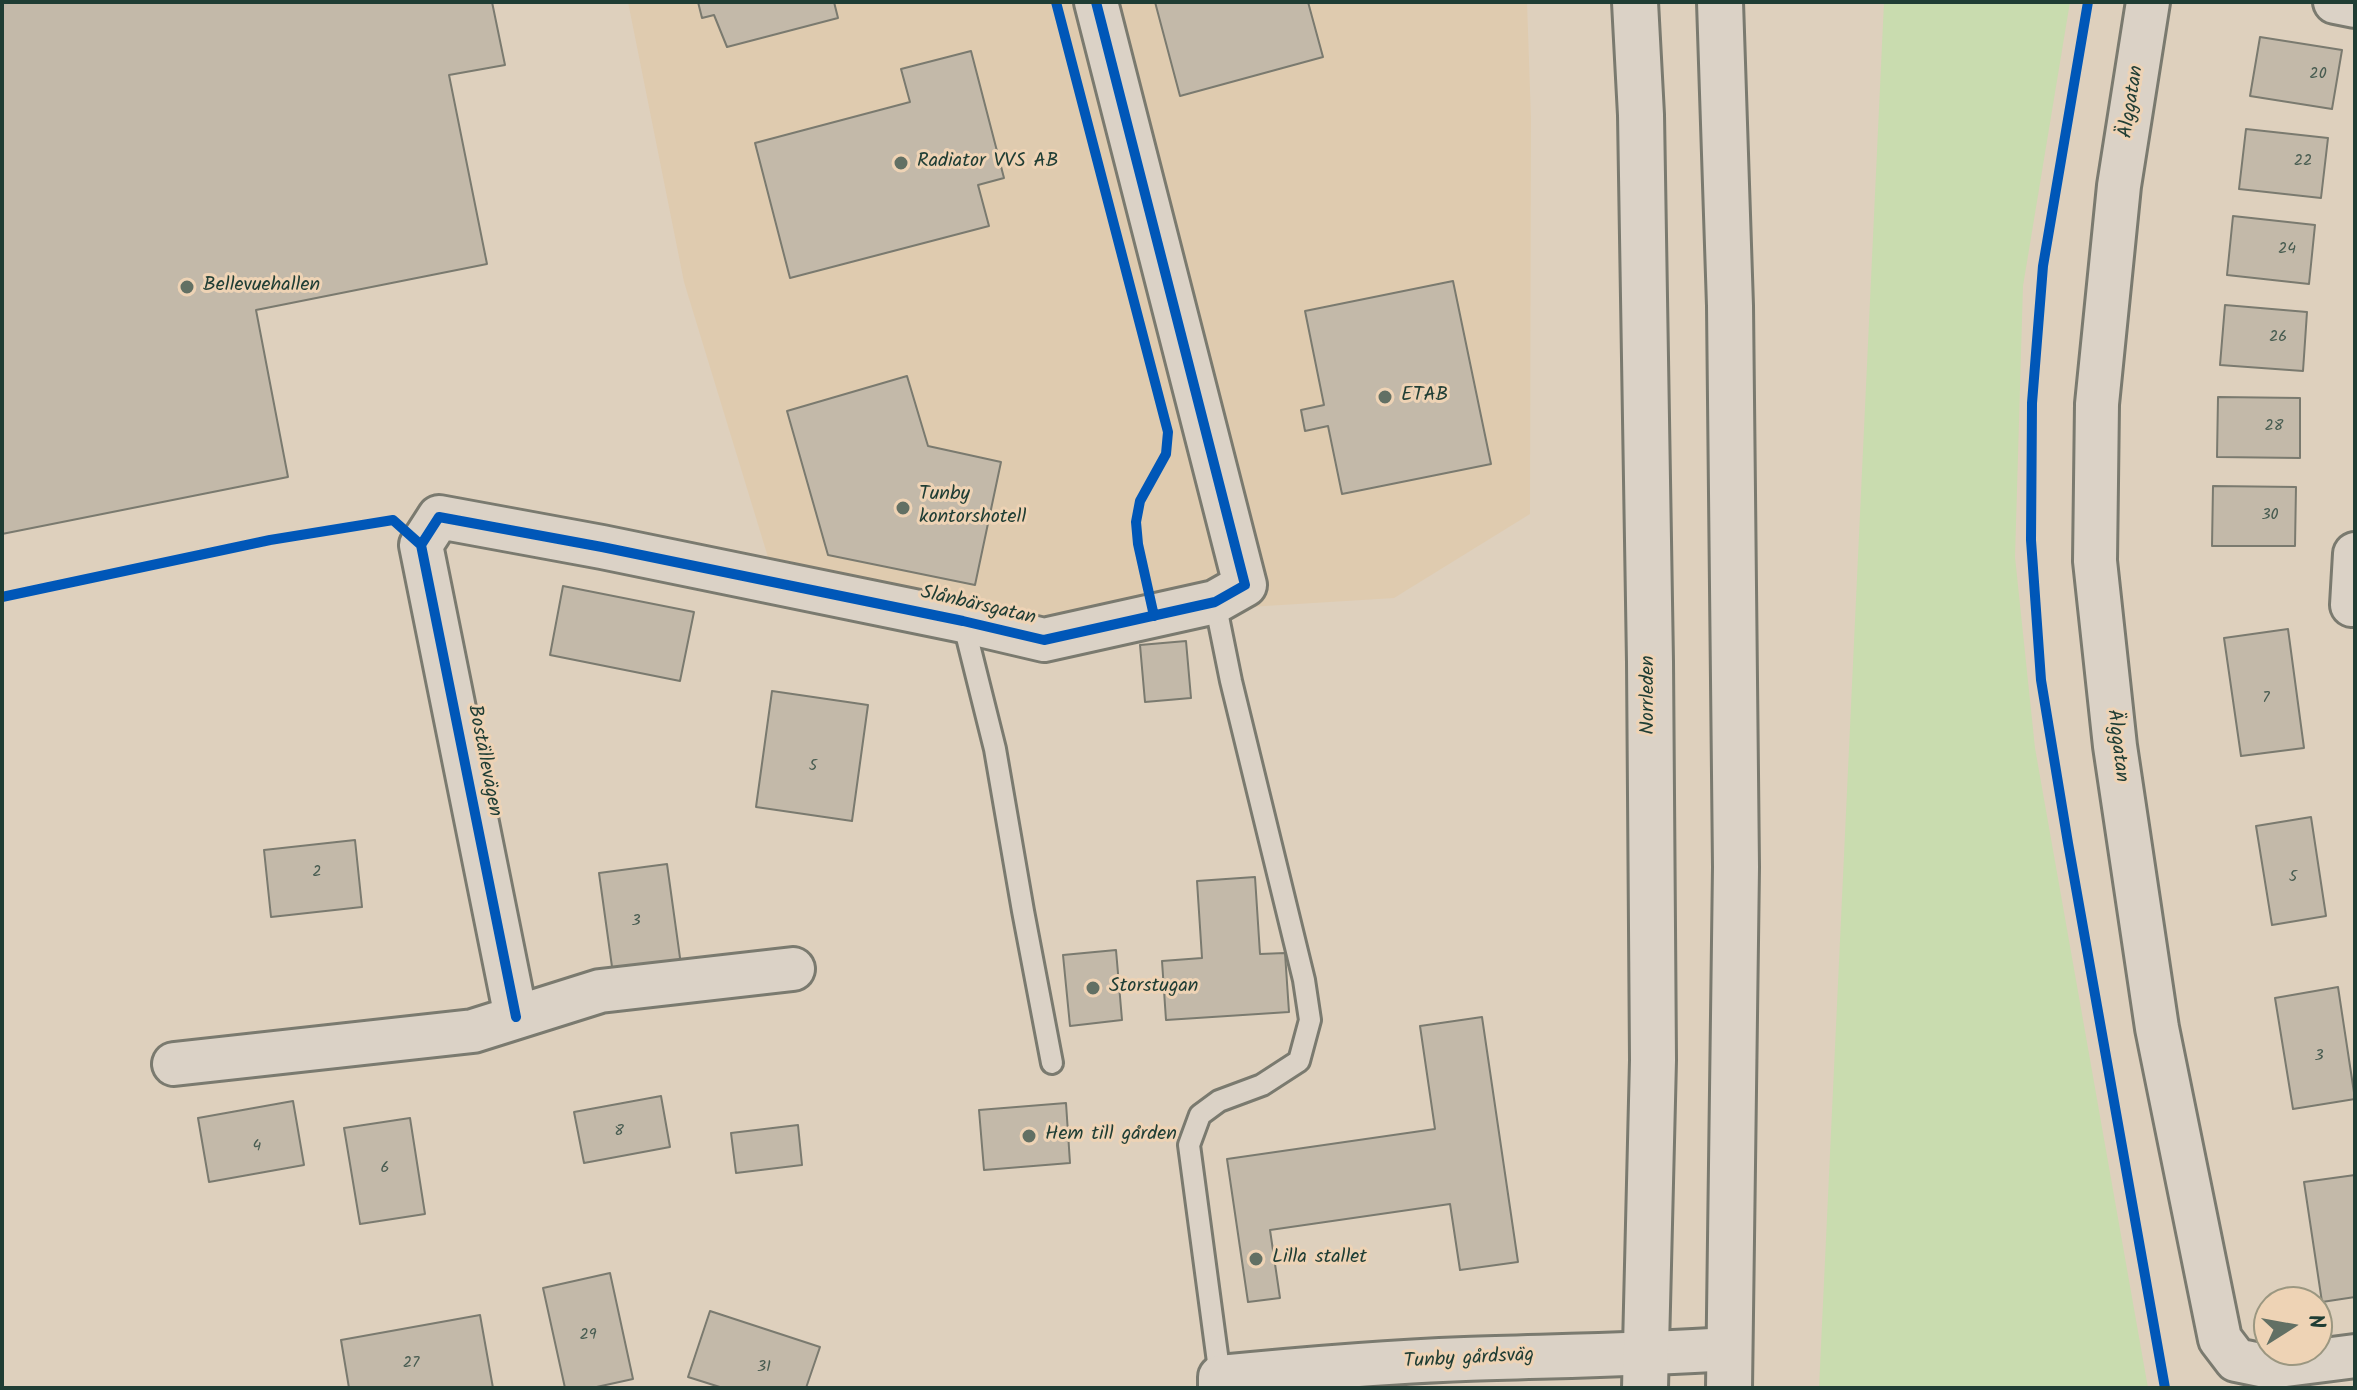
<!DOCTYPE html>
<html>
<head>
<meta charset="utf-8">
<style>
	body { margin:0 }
	#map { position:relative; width:2357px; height:1390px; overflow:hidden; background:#ded0bd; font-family:Kalam,sans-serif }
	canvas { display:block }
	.frame { position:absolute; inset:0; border:4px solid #1f3d34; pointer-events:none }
	.north { position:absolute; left:2253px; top:1286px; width:80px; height:80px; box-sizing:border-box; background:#eed3b5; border:2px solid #9b9781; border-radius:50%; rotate:79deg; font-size:22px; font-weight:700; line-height:32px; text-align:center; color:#1f3d34 }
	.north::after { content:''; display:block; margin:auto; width:28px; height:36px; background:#627064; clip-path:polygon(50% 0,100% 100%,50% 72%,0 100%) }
</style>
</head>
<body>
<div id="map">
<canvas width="2357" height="1390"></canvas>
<div class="frame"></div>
<div class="north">N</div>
</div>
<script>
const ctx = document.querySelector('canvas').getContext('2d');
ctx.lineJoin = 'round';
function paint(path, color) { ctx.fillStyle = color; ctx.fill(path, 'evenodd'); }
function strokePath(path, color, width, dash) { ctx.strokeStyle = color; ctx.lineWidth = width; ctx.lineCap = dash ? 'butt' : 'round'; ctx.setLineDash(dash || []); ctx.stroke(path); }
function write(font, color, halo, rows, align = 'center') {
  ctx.font = font + ' Kalam,sans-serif'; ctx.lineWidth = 6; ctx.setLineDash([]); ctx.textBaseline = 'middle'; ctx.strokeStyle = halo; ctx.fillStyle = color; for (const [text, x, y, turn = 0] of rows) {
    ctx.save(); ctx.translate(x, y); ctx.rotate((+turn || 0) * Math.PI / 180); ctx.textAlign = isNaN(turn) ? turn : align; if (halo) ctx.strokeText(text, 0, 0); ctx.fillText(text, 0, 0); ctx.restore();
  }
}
paint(new Path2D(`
	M 628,2 L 1527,2 L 1531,119 L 1530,514 L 1394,598 L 1040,620 L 771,567 L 684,282 Z`), '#dfcbaf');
paint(new Path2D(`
	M 1884,2 L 2070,2 L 2023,286 L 2015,557 L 2035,748 L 2148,1388 L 1819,1388 Z`), '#c9dcaf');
const building = new Path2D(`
	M 2,2 L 492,2 L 505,65 L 449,75 L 487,264 L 256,310 L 288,477 L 2,534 Z
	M 698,2 L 834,2 L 838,18 L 727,47 L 714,15 L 702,18 Z
	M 1155,2 L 1308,2 L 1323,57 L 1180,96 Z
	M 2260,37 L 2342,50 L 2332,109 L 2250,96 Z
	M 971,51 L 1004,178 L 978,185 L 989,226 L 790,278 L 755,143 L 910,102 L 901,69 Z
	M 2246,129 L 2328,138 L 2321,198 L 2239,189 Z
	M 2233,216 L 2315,225 L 2309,284 L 2227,275 Z
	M 1453,281 L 1491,464 L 1342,494 L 1328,426 L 1305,431 L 1301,410 L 1324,405 L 1305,311 Z
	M 2225,305 L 2307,312 L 2303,371 L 2220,365 Z
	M 907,376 L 928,446 L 1001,462 L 975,585 L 828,555 L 787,411 Z
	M 2218,397 L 2300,398 L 2300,458 L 2217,457 Z
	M 2213,486 L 2296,487 L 2295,546 L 2212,546 Z
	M 563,586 L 694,612 L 680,681 L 550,655 Z
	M 2288,629 L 2304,748 L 2241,756 L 2224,638 Z
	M 1186,641 L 1191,698 L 1145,702 L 1140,645 Z
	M 772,691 L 868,705 L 852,821 L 756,807 Z
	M 2311,817 L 2326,916 L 2272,925 L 2256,826 Z
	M 355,840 L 362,907 L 271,917 L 264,850 Z
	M 667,864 L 681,965 L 613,974 L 599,873 Z
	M 1255,877 L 1260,954 L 1285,953 L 1289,1012 L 1166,1020 L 1162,961 L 1202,958 L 1197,881 Z
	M 1116,950 L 1122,1020 L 1070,1026 L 1063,955 Z
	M 2338,987 L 2355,1099 L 2293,1109 L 2275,998 Z
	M 1482,1017 L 1518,1262 L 1460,1270 L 1450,1204 L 1270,1230 L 1280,1298 L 1248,1302 L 1227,1159 L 1435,1129 L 1420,1026 Z
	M 661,1096 L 670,1147 L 584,1163 L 574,1112 Z
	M 293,1101 L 304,1165 L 209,1182 L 198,1118 Z
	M 1066,1103 L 1070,1163 L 984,1170 L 979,1110 Z
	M 410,1118 L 425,1214 L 360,1224 L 344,1128 Z
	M 798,1125 L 802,1165 L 736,1173 L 731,1133 Z
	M 2355,1175 L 2355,1297 L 2322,1302 L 2304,1182 Z
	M 610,1273 L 633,1379 L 592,1388 L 565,1388 L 543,1288 Z
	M 710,1311 L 820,1347 L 806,1388 L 723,1388 L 688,1377 Z
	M 480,1315 L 493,1388 L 349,1388 L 341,1340 Z`);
paint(building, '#c3b9a9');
strokePath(building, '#7a7a6f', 2);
const service = new Path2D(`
	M 1215,602 L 1231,681 L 1304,980 L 1310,1020 L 1299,1061 L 1262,1085 L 1219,1101 L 1200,1115 L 1189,1145 L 1220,1377
	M 963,621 L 995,749 L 1023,911 L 1052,1063`);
const minor = new Path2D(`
	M 2148,2 L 2119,186 L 2097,404 L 2095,561 L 2115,746 L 2157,1028 L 2220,1339 L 2236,1360 L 2270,1367 L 2355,1356
	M 2335,2 L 2355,6
	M 2352,605 L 2355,554
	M 516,1017 L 421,545 L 439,517 L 602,547 L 963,621 L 1044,640 L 1215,602 L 1245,585 L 1096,2
	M 174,1064 L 473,1031 L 600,991 L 793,969
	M 1220,1388 L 1220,1377 C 1302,1369 1384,1362 1465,1359 C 1553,1356 1641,1355 1729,1349`);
const secondary = new Path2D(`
	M 1635,2 L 1641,115 L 1650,662 L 1653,1060 L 1645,1388
	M 1720,2 L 1730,306 L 1736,867 L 1729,1388`);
strokePath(service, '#7a7a6f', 26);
strokePath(minor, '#7a7a6f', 48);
strokePath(secondary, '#7a7a6f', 50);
strokePath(service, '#dbd2c6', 20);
strokePath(minor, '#dbd2c6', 42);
strokePath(secondary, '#dbd2c6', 44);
strokePath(new Path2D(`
	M 1056,2 L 1168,432 L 1166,454 L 1140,501 L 1136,522 L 1138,544 L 1154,616
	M 2088,2 L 2043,266 L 2032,403 L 2031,540 L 2041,680 L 2068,843 L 2165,1388
	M 2,597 L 270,540 L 393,520 L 421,545
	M 516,1017 L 421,545 L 439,517 L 602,547 L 963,621 L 1044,640 L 1215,602 L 1245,585 L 1096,2`), '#0057b8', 10);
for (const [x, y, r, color] of [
	[901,163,8,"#627064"],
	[187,287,8,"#627064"],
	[1385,397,8,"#627064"],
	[903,508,8,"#627064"],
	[1093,988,8,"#627064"],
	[1029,1136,8,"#627064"],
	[1256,1259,8,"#627064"]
]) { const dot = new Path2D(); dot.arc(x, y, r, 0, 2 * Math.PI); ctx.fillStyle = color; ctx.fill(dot); strokePath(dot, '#eed3b5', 3); }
write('16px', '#485c51', null, [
	["20",2318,75],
	["22",2303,162],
	["24",2287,250],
	["26",2278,338],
	["28",2274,427],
	["30",2270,516],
	["7",2266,699],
	["5",813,767],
	["2",317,873],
	["5",2293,878],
	["3",636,922],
	["3",2319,1057],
	["8",619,1132],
	["4",257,1147],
	["6",385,1169],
	["29",588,1336],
	["27",411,1364],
	["31",764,1368]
]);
write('20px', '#1f3d34', '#eed3b5', [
	["Älggatan",2133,102,-81],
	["Slånbärsgatan",978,607,13],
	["Norrleden",1650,695,-90],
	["Älggatan",2116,746,83],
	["Boställevägen",483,761,79],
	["Tunby gårdsväg",1469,1360,-3]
]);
write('20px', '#1f3d34', '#eed3b5', [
	["Radiator VVS AB",917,163],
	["Bellevuehallen",203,287],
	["ETAB",1401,397],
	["Tunby",919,496],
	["kontorshotell",919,519],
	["Storstugan",1109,988],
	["Hem till gården",1045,1136],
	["Lilla stallet",1272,1259]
], 'left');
</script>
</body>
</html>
